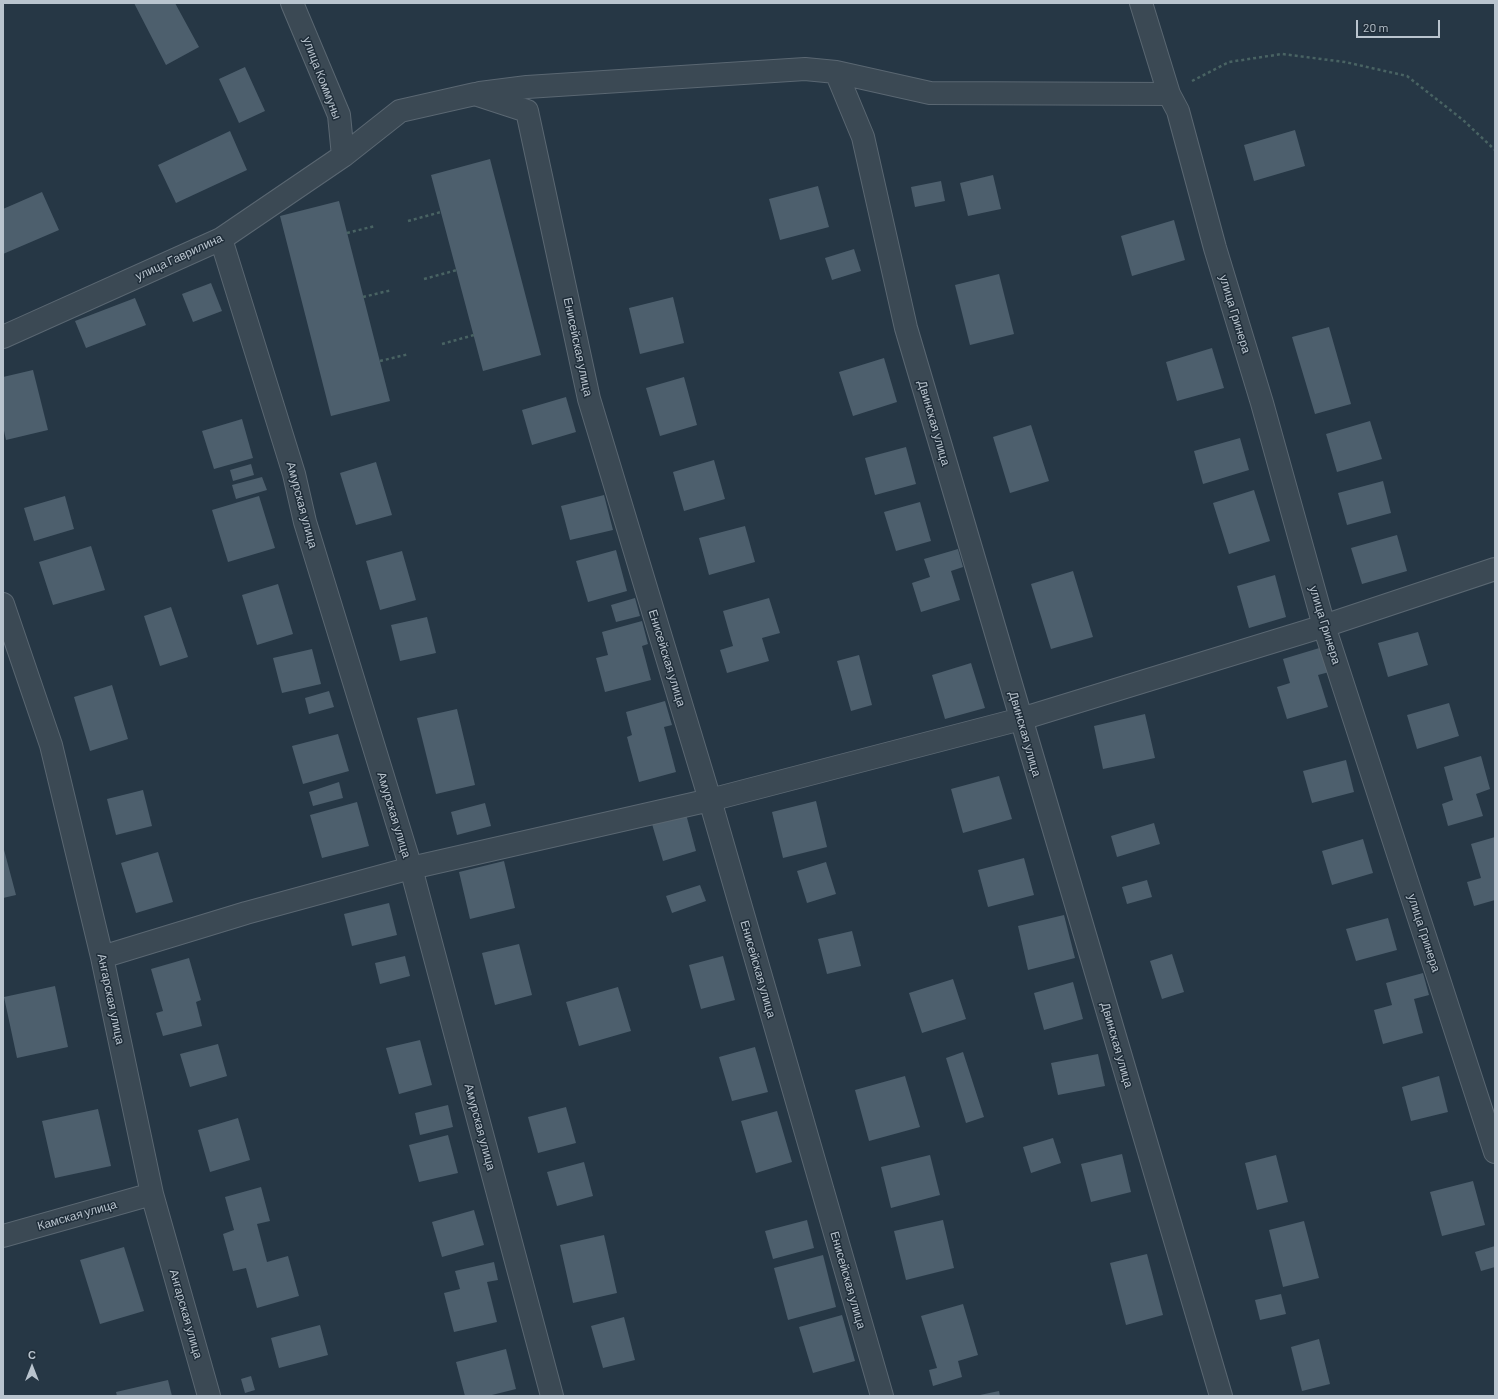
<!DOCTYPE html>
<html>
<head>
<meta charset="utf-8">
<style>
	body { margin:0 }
	#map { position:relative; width:1498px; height:1399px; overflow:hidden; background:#263745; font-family:Barlow,sans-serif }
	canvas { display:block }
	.frame { position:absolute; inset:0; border:4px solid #b9c4ce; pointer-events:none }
	.north { position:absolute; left:12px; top:1347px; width:40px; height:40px; -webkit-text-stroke:3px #202e3a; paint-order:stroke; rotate:0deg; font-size:11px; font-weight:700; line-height:16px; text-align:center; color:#b9c4ce }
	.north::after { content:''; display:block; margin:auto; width:14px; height:18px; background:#b9c4ce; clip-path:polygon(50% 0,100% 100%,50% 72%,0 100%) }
	.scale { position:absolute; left:1356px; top:20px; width:84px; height:18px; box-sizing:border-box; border:2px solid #b9c4ce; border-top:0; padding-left:5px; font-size:12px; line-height:14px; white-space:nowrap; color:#b9c4ce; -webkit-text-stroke:3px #202e3a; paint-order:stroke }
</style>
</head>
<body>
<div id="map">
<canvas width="1498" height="1399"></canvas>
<div class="frame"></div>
<div class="north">С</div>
<div class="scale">20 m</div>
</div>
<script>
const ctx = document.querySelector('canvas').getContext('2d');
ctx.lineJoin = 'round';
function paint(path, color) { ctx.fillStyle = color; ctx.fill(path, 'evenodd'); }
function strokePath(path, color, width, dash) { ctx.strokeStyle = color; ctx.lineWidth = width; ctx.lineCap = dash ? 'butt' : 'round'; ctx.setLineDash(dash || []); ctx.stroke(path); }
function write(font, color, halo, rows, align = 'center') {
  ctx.font = font + ' Barlow,sans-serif'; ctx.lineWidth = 3; ctx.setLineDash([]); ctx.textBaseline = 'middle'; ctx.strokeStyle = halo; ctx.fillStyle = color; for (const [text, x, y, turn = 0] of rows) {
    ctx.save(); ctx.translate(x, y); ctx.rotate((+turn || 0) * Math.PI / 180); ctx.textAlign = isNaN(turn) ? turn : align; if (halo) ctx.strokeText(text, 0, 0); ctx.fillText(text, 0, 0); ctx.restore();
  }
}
paint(new Path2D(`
	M 134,3 L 175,3 L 199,47 L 166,65 Z
	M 245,67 L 265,111 L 239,123 L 219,79 Z
	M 1295,130 L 1305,166 L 1254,181 L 1244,145 Z
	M 230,131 L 247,170 L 176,203 L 158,165 Z
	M 490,159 L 541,355 L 483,371 L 431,175 Z
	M 993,175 L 1001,209 L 968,216 L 960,183 Z
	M 941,181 L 945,201 L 915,207 L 911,187 Z
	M 818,186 L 829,227 L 780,240 L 769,199 Z
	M 42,192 L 59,230 L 3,254 L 3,209 Z
	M 339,201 L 390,401 L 331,416 L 280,216 Z
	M 1174,220 L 1185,260 L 1132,276 L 1121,236 Z
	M 854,249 L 861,271 L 832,280 L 825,258 Z
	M 999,274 L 1014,334 L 970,345 L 955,285 Z
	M 211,283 L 222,311 L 193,322 L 182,294 Z
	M 673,297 L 684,343 L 640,354 L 629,308 Z
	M 135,298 L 146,325 L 86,348 L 75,321 Z
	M 1329,327 L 1351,404 L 1315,414 L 1292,337 Z
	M 1212,348 L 1224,388 L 1177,401 L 1166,362 Z
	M 884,358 L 897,402 L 853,416 L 839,372 Z
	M 33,370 L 48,430 L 6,440 L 3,426 L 3,377 Z
	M 684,377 L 697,425 L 660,436 L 646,388 Z
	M 566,397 L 576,432 L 532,445 L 522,410 Z
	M 242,419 L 253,458 L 214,469 L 202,431 Z
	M 1370,421 L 1382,459 L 1337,472 L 1326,434 Z
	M 1031,425 L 1049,481 L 1010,493 L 993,437 Z
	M 1240,438 L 1249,470 L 1203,484 L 1194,451 Z
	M 906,447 L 916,484 L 875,495 L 865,458 Z
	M 714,460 L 725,499 L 684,511 L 673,472 Z
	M 376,462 L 392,515 L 356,525 L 340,473 Z
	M 251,464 L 254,475 L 233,481 L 230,470 Z
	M 262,477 L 267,490 L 236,499 L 232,485 Z
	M 1383,481 L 1391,513 L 1347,525 L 1338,493 Z
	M 1254,490 L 1270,541 L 1229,554 L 1213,503 Z
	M 604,495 L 613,530 L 570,540 L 561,506 Z
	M 65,496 L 74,529 L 34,541 L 24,508 Z
	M 259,496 L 275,548 L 228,562 L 212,510 Z
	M 920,502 L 931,541 L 896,551 L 884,512 Z
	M 745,526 L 755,562 L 709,575 L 699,538 Z
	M 1397,535 L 1407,571 L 1362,584 L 1351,548 Z
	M 91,546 L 105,590 L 53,605 L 39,562 Z
	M 958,549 L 963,567 L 951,571 L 960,600 L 921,612 L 912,583 L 930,577 L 924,559 Z
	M 616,550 L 627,591 L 588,602 L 576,561 Z
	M 402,551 L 416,600 L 380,610 L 366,561 Z
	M 1073,571 L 1093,637 L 1051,649 L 1031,584 Z
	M 1275,575 L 1286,617 L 1249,628 L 1237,586 Z
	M 278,584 L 293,634 L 257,645 L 242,595 Z
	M 635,598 L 640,616 L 616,622 L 611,605 Z
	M 769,598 L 780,633 L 762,638 L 769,661 L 727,673 L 720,650 L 733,646 L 723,611 Z
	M 171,607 L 188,657 L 160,666 L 144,616 Z
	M 427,617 L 436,653 L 400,661 L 391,625 Z
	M 642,621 L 648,644 L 642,646 L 651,680 L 605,692 L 596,658 L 608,655 L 602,632 Z
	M 1418,632 L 1428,665 L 1388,677 L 1378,643 Z
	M 1326,646 L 1333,671 L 1318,675 L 1328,707 L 1287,719 L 1277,687 L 1290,683 L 1283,659 Z
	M 312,649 L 321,684 L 282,693 L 273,658 Z
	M 859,655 L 872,705 L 851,711 L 837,661 Z
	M 971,663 L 985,708 L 945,719 L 932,675 Z
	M 112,685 L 128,739 L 90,751 L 74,697 Z
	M 329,691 L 334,707 L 309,714 L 305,698 Z
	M 665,701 L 672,725 L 664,727 L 676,772 L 639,782 L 627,737 L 632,735 L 626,712 Z
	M 1449,703 L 1459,736 L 1417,749 L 1407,715 Z
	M 457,709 L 475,785 L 436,794 L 417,718 Z
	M 1145,714 L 1155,758 L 1103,769 L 1094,726 Z
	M 338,734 L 349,771 L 303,784 L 292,746 Z
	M 1481,756 L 1490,789 L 1476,794 L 1483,816 L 1448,826 L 1442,804 L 1453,800 L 1444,767 Z
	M 1346,760 L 1354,792 L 1312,803 L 1303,771 Z
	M 999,776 L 1012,819 L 963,833 L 951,789 Z
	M 339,782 L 343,798 L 313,806 L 309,792 Z
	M 143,790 L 152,826 L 116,835 L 107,799 Z
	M 816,801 L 827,847 L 783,858 L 772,812 Z
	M 357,802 L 369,846 L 322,858 L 310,815 Z
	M 485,803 L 491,826 L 457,835 L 451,812 Z
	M 686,814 L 696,851 L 663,861 L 652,824 Z
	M 1154,823 L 1160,844 L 1117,857 L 1111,836 Z
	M 1495,837 L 1495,900 L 1474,906 L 1467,882 L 1481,878 L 1471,844 Z
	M 1363,839 L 1373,873 L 1332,885 L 1322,851 Z
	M 3,846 L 16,895 L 3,898 Z
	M 158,852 L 173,902 L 136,913 L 121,863 Z
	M 1024,858 L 1034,895 L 988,907 L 978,870 Z
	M 504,861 L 515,908 L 470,919 L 459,872 Z
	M 826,862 L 836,894 L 807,903 L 797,871 Z
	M 1147,880 L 1152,897 L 1127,904 L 1122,887 Z
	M 700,885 L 706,901 L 672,913 L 666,896 Z
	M 389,903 L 397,935 L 352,946 L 344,914 Z
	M 1064,915 L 1075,958 L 1028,970 L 1018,926 Z
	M 1388,918 L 1397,950 L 1356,961 L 1346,929 Z
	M 852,931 L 861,966 L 827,974 L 818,939 Z
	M 519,944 L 532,995 L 495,1005 L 482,953 Z
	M 1172,954 L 1184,992 L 1162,999 L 1150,961 Z
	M 405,956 L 410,976 L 380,984 L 375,963 Z
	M 723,956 L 735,1000 L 701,1009 L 689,965 Z
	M 189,958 L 201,1000 L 196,1002 L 202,1026 L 163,1036 L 156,1013 L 163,1011 L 151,969 Z
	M 1423,973 L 1429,995 L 1414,999 L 1423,1033 L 1383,1044 L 1374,1010 L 1392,1005 L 1386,983 Z
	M 953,979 L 966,1019 L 922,1033 L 909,993 Z
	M 1073,982 L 1083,1019 L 1044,1030 L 1034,993 Z
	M 55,986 L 68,1047 L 17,1058 L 4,997 Z
	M 618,987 L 631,1031 L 579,1046 L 566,1002 Z
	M 420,1040 L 432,1085 L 399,1094 L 386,1048 Z
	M 218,1044 L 227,1076 L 190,1087 L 180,1054 Z
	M 755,1047 L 768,1092 L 732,1101 L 719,1057 Z
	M 963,1052 L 984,1117 L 966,1123 L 946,1058 Z
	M 1098,1054 L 1105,1086 L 1058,1095 L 1051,1063 Z
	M 905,1076 L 920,1127 L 869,1141 L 855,1090 Z
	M 1439,1076 L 1448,1112 L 1411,1121 L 1402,1087 Z
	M 448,1105 L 453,1127 L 420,1135 L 415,1113 Z
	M 566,1107 L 576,1143 L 538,1153 L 528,1117 Z
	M 98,1109 L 111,1166 L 55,1178 L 42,1121 Z
	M 777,1111 L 792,1162 L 756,1173 L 741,1121 Z
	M 238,1118 L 250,1160 L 210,1172 L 198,1130 Z
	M 448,1135 L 458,1173 L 419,1182 L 409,1145 Z
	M 1053,1138 L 1061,1163 L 1031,1173 L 1023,1147 Z
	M 1122,1154 L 1131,1192 L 1091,1202 L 1081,1164 Z
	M 930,1155 L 940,1195 L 891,1208 L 881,1167 Z
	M 1276,1155 L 1288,1202 L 1257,1210 L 1245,1163 Z
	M 584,1162 L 593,1196 L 557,1206 L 547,1172 Z
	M 1473,1181 L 1485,1225 L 1442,1236 L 1430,1192 Z
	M 261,1187 L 270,1221 L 257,1224 L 267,1262 L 288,1256 L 299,1296 L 257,1308 L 246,1268 L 233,1271 L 223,1234 L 234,1230 L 225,1197 Z
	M 474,1210 L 484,1245 L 442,1257 L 432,1222 Z
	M 807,1220 L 814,1248 L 773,1259 L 765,1231 Z
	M 943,1220 L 954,1268 L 906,1280 L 894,1231 Z
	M 1304,1221 L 1319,1278 L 1283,1287 L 1269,1230 Z
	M 604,1235 L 617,1293 L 573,1303 L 560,1245 Z
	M 1495,1246 L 1495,1267 L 1481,1271 L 1475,1252 Z
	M 124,1247 L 144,1311 L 100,1324 L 80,1260 Z
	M 1147,1254 L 1163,1315 L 1126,1325 L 1110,1263 Z
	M 823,1255 L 836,1307 L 788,1320 L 774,1268 Z
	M 494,1262 L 498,1280 L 487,1282 L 497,1322 L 454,1332 L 444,1293 L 460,1289 L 455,1271 Z
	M 1281,1294 L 1286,1314 L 1260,1320 L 1255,1300 Z
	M 963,1304 L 978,1355 L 958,1361 L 962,1377 L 933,1386 L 929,1370 L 937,1368 L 921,1316 Z
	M 842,1315 L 855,1361 L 813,1373 L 799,1327 Z
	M 624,1317 L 635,1360 L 603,1368 L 591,1326 Z
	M 320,1325 L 328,1355 L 279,1368 L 271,1338 Z
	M 1319,1339 L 1330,1384 L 1302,1391 L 1291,1347 Z
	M 506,1349 L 516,1389 L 488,1396 L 465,1396 L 456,1362 Z
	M 251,1376 L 255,1390 L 245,1393 L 241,1379 Z
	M 168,1380 L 172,1396 L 117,1396 L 116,1392 Z
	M 999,1391 L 1000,1396 L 980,1396 L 980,1395 Z`), '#4d5f6d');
const street = new Path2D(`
	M 292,3 L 339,115 L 343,156
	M 1141,3 L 1169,94 L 1178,111 L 1215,248 L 1262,403 L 1324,626 L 1495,1152
	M 836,72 L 863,137 L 906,328 L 1221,1396
	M 480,93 L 527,87 L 805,69 L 836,72 L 930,93 L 1169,94
	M 221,239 L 294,474 L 305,522 L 411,868 L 552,1396
	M 3,337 L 221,239 L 343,156 L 400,111 L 475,94 L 527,111 L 589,399 L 710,800 L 882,1396
	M 3,604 L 51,745 L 102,957 L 152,1194 L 209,1396
	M 102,957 L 246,913 L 411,868 L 710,800 L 1021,719 L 1324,626 L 1495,569
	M 3,1236 L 152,1194`);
strokePath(street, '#5a6772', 24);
strokePath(new Path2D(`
	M 1192,81 L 1229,62 L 1282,54 L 1345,62 L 1407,76 L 1463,120 L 1495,150
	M 408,221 L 441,212
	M 347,233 L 375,226
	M 424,279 L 457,270
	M 363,297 L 392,290
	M 442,344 L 474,335
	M 380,361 L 409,354`), '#496363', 2.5, [3, 3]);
strokePath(street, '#3b4954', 22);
write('12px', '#b9c4ce', '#202e3a', [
	["улица Коммуны",322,78,69],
	["улица Гаврилина",179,257,-25],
	["улица Гринера",1235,314,73],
	["Енисейская улица",578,347,78],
	["Двинская улица",934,423,74],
	["Амурская улица",302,505,75],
	["улица Гринера",1325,625,73],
	["Енисейская улица",667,658,73],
	["Двинская улица",1025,734,74],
	["Амурская улица",394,815,73],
	["улица Гринера",1424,933,72],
	["Енисейская улица",758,969,74],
	["Ангарская улица",111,999,78],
	["Двинская улица",1117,1045,74],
	["Амурская улица",480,1127,75],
	["Камская улица",77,1215,-16],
	["Енисейская улица",848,1280,74],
	["Ангарская улица",186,1314,74]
]);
</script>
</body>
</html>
